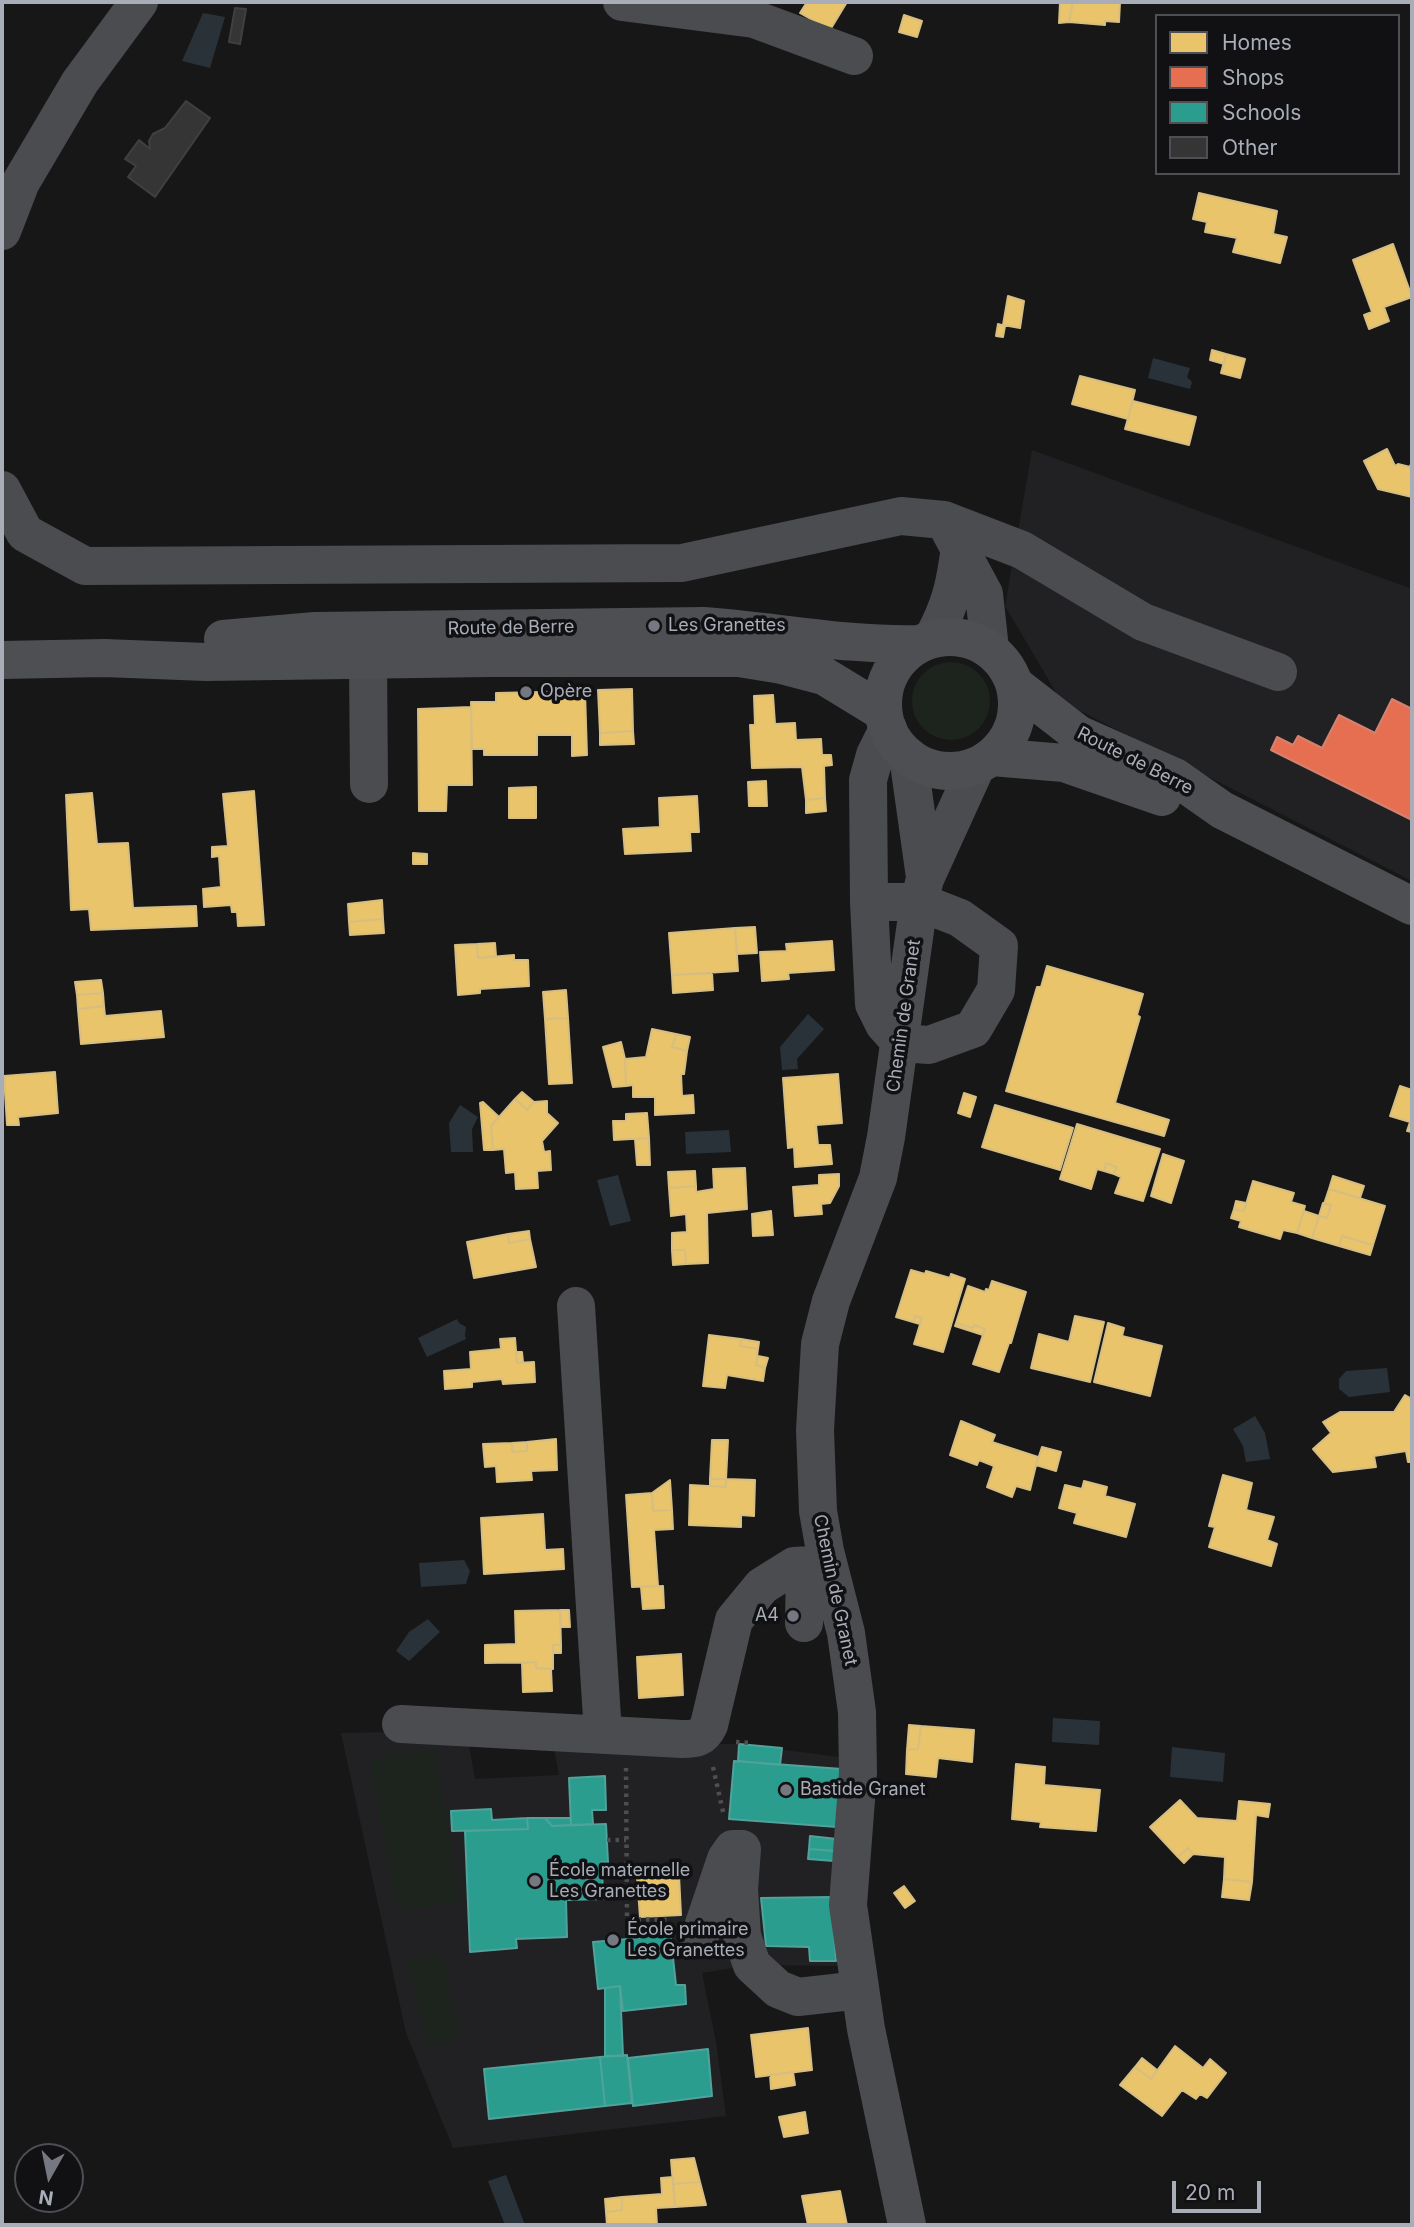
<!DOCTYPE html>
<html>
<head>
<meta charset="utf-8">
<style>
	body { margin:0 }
	#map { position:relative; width:1414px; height:2227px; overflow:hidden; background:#171717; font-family:Inter,sans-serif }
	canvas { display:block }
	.frame { position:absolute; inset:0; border:4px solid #a8adb8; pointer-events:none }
	.legend { position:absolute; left:1155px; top:14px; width:245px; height:161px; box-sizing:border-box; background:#111113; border:2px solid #4d4f55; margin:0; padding:9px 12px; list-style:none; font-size:21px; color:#a8adb8 }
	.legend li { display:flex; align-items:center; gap:14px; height:35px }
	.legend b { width:35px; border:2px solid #4d4f55 }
	.north { position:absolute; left:14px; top:2143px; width:70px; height:70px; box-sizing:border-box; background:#111113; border:2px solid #4d4f55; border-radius:50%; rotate:189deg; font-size:19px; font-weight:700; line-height:28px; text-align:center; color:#a8adb8 }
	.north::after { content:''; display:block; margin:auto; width:24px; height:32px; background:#757880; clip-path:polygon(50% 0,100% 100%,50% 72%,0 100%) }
	.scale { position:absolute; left:1172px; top:2181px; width:89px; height:32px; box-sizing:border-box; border:4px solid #a8adb8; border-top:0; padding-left:9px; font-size:21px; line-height:24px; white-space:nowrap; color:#a8adb8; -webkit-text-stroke:5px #111113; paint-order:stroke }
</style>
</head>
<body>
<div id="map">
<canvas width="1414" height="2227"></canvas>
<div class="frame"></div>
<ul class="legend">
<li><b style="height:19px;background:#e9c46a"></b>Homes</li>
<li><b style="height:19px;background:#e76f51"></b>Shops</li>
<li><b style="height:19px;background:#2a9d8f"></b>Schools</li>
<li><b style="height:19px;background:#353536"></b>Other</li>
</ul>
<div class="north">N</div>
<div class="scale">20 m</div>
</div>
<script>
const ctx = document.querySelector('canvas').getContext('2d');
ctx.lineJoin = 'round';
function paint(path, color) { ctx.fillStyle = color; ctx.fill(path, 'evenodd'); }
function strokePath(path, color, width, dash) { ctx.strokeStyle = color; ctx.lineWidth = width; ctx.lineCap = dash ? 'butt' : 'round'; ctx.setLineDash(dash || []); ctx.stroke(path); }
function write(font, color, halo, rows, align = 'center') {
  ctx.font = font + ' Inter,sans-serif'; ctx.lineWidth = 7; ctx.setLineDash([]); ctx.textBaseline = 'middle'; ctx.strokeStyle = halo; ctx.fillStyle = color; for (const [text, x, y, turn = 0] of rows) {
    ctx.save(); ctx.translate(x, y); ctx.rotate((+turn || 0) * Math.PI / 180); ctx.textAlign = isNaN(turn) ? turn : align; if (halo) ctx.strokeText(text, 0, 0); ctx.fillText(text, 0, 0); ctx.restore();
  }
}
paint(new Path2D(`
	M 1032,450 L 1412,589 L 1412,881 L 1061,701 L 1005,606 Z
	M 442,1731 L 469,1745 L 475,1779 L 559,1775 L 554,1749 L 563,1745 L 739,1744 L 847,1758 L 841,1966 L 752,1965 L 702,1973 L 716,2042 L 726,2116 L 453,2148 L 406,2033 L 341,1733 Z`), '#212123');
paint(new Path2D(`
	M912 701a39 39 0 1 1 78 0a39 39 0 1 1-78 0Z
	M 434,1749 L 461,1901 L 397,1912 L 370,1760 Z
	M 441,1953 L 460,2039 L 428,2046 L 408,1960 Z`), '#1d241e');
paint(new Path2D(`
	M 203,13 L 225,17 L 210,68 L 182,61 Z
	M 1153,358 L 1190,368 L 1187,377 L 1192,382 L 1190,389 L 1148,378 Z
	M 808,1014 L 824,1029 L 797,1059 L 798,1069 L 782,1070 L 780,1047 Z
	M 460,1105 L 478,1117 L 472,1129 L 473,1152 L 451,1152 L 449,1123 Z
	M 729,1130 L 731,1152 L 686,1154 L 685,1132 Z
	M 618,1175 L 631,1221 L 610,1226 L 597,1180 Z
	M 457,1319 L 459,1323 L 466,1327 L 465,1335 L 466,1339 L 427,1357 L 418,1338 Z
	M 1387,1368 L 1390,1392 L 1349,1397 L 1339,1389 L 1339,1379 L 1346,1371 Z
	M 1255,1416 L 1265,1433 L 1270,1459 L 1246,1462 L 1243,1446 L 1233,1429 Z
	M 464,1560 L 470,1571 L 466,1584 L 421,1587 L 419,1563 Z
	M 428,1619 L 440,1632 L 409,1661 L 396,1651 L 409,1632 Z
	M 1053,1718 L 1100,1721 L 1099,1745 L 1052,1742 Z
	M 1172,1747 L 1225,1753 L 1223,1782 L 1170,1777 Z
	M 506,2175 L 525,2225 L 505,2225 L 488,2181 Z`), '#2a3239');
const homes = new Path2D(`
	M 807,2 L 847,2 L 830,30 L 800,13 Z
	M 1060,2 L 1073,2 L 1069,22 L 1059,23 Z
	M 1073,2 L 1120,2 L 1119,22 L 1105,21 L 1105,25 L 1069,22 Z
	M 904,15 L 922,21 L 917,37 L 899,32 Z
	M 1199,193 L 1277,211 L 1273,234 L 1287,237 L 1280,263 L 1233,252 L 1237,238 L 1205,232 L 1207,222 L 1193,219 Z
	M 1393,244 L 1412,297 L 1384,307 L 1389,321 L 1369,329 L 1364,315 L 1372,312 L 1353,260 Z
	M 1008,296 L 1024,301 L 1020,328 L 1003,325 Z
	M 998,324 L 1005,326 L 1003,337 L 996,336 Z
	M 1212,350 L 1226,354 L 1224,364 L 1210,360 Z
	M 1226,354 L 1245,359 L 1240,378 L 1221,373 Z
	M 1080,376 L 1135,390 L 1128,419 L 1072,404 Z
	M 1133,401 L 1196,417 L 1189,445 L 1125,429 Z
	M 1387,449 L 1395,466 L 1398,464 L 1410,467 L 1412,460 L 1412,497 L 1378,489 L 1364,461 Z
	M 632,689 L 633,731 L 600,733 L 598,690 Z
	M 585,691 L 587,755 L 572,756 L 572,735 L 537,735 L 537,755 L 484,755 L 484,749 L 472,749 L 471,702 L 496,702 L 496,693 Z
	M 773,695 L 775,724 L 795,723 L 796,740 L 821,739 L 822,755 L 831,755 L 832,765 L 824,766 L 825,798 L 806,800 L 802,767 L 752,768 L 750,725 L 755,725 L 754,696 Z
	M 471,707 L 472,785 L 447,785 L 446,811 L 419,811 L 418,709 Z
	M 633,731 L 634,744 L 600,745 L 600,733 Z
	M 766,781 L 767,806 L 749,806 L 748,782 Z
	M 536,787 L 536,818 L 509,818 L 509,788 Z
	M 254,791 L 264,925 L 238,926 L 237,912 L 232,912 L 231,905 L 204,907 L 203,889 L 221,887 L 219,856 L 212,857 L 212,847 L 228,846 L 223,794 Z
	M 92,793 L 97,844 L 128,843 L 133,908 L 196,906 L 197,926 L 91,930 L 89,909 L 71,910 L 66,795 Z
	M 697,796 L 699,832 L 690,832 L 691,851 L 625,854 L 623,829 L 660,827 L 659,798 Z
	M 825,798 L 826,811 L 806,813 L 806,800 Z
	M 413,853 L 427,854 L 427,864 L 413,864 Z
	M 382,900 L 383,919 L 349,922 L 348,904 Z
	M 383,919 L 384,933 L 350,935 L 349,922 Z
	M 755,927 L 757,953 L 737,954 L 735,928 Z
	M 735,928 L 738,971 L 672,975 L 669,933 Z
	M 832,941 L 834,970 L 788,973 L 789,979 L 762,981 L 760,952 L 787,951 L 786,944 Z
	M 495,943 L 496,956 L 478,958 L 477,944 Z
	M 477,944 L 478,958 L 514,955 L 514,960 L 528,960 L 529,986 L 480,989 L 480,993 L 458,995 L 455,945 Z
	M 1047,966 L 1143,994 L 1137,1015 L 1140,1017 L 1115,1103 L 1169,1120 L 1164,1136 L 1006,1091 L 1037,987 L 1041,987 Z
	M 712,973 L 713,990 L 673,993 L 672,975 Z
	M 101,980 L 103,993 L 77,995 L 75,982 Z
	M 566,990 L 568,1018 L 545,1019 L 543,992 Z
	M 103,993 L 104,1006 L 78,1009 L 77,995 Z
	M 104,1006 L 105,1016 L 161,1011 L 164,1037 L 81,1044 L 78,1009 Z
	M 568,1018 L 572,1083 L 549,1084 L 545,1019 Z
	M 652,1029 L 676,1034 L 672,1047 L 687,1051 L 684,1074 L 681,1074 L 682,1096 L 693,1095 L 694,1113 L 655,1115 L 655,1097 L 633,1097 L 633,1085 L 626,1086 L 625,1059 L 646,1057 Z
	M 676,1034 L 690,1037 L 687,1051 L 672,1047 Z
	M 621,1042 L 625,1059 L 626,1086 L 613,1087 L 603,1047 Z
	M 55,1072 L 58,1113 L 18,1117 L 19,1125 L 7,1125 L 4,1076 Z
	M 838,1074 L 842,1123 L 816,1125 L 818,1145 L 830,1145 L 832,1164 L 795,1167 L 794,1147 L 788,1148 L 783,1078 Z
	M 1400,1086 L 1412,1090 L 1412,1132 L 1407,1131 L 1410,1122 L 1390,1116 Z
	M 522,1092 L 534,1102 L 527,1110 L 515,1099 Z
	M 964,1093 L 976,1097 L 970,1117 L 958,1113 Z
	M 515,1099 L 527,1110 L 534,1102 L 547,1101 L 547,1113 L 558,1123 L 542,1141 L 544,1152 L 550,1151 L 551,1170 L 537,1171 L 538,1188 L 516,1189 L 515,1172 L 506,1173 L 504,1149 L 493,1150 L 491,1126 Z
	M 483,1102 L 499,1117 L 491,1126 L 493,1150 L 484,1150 L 480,1103 Z
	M 995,1105 L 1073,1128 L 1060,1170 L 982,1147 Z
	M 647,1113 L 649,1138 L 614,1140 L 613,1121 L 626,1121 L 626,1114 Z
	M 1077,1124 L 1160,1149 L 1143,1201 L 1115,1193 L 1121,1177 L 1114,1174 L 1116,1167 L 1106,1163 L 1104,1171 L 1097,1169 L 1091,1189 L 1060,1179 Z
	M 649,1138 L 650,1165 L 637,1165 L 635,1139 Z
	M 1163,1154 L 1184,1161 L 1171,1203 L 1151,1196 Z
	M 1106,1163 L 1116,1167 L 1114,1174 L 1104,1171 Z
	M 745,1168 L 747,1209 L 707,1213 L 708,1263 L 686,1264 L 685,1250 L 672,1250 L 672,1233 L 687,1232 L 686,1214 L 671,1216 L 669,1188 L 696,1186 L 696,1192 L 714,1189 L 713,1169 Z
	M 695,1171 L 696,1186 L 669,1188 L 668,1172 Z
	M 839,1174 L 839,1186 L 830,1203 L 821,1204 L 822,1214 L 795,1216 L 793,1187 L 819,1185 L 819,1175 Z
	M 1333,1176 L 1364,1186 L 1360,1198 L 1329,1189 Z
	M 1253,1181 L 1294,1193 L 1291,1202 L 1305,1206 L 1297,1233 L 1283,1230 L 1280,1239 L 1239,1227 L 1241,1221 L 1231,1218 L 1234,1209 L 1244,1211 Z
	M 1329,1189 L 1385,1206 L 1373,1245 L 1342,1236 L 1339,1246 L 1312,1238 L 1319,1216 L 1327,1218 L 1331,1205 L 1324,1204 Z
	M 1236,1201 L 1246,1203 L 1244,1211 L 1234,1209 Z
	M 1323,1203 L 1331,1205 L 1327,1218 L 1319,1216 Z
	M 771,1211 L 773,1235 L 753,1236 L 752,1214 Z
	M 1304,1211 L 1319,1216 L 1312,1238 L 1297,1233 Z
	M 529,1231 L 530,1239 L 509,1243 L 508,1234 Z
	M 508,1234 L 509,1243 L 530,1239 L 536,1267 L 474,1278 L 467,1242 Z
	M 1342,1236 L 1373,1245 L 1370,1255 L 1339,1246 Z
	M 672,1250 L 685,1250 L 686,1264 L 673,1265 Z
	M 911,1270 L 925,1274 L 926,1271 L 950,1278 L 951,1274 L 965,1279 L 943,1352 L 914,1344 L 922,1318 L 915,1316 L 913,1322 L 896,1317 Z
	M 992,1281 L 1026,1292 L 1011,1343 L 1009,1343 L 999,1372 L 973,1364 L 985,1329 L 974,1325 L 973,1328 L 956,1323 L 968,1286 L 985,1292 L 986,1289 L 989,1290 Z
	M 915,1316 L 922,1318 L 920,1324 L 913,1322 Z
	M 1075,1316 L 1104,1322 L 1090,1382 L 1031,1368 L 1039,1334 L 1069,1342 Z
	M 956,1323 L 973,1328 L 974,1325 L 985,1329 L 983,1335 L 955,1326 Z
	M 1108,1323 L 1124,1328 L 1122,1336 L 1162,1346 L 1150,1396 L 1094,1382 Z
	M 709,1335 L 741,1339 L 740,1346 L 758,1349 L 756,1365 L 765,1368 L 763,1381 L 727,1375 L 725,1388 L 703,1386 Z
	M 515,1338 L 517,1363 L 534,1362 L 535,1382 L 503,1384 L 502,1379 L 472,1382 L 472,1387 L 445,1389 L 444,1371 L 471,1369 L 470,1352 L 501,1349 L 500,1339 Z
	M 741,1339 L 759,1342 L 758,1349 L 740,1346 Z
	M 516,1352 L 522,1352 L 523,1362 L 517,1363 Z
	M 758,1356 L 768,1358 L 765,1368 L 756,1365 Z
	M 1405,1395 L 1412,1399 L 1412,1462 L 1408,1462 L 1406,1451 L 1374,1456 L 1376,1467 L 1333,1472 L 1313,1449 L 1331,1433 L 1323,1422 L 1340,1412 L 1394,1412 Z
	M 961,1421 L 995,1435 L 992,1442 L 1038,1457 L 1030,1490 L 1016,1486 L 1012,1497 L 987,1487 L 994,1466 L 979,1460 L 977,1465 L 950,1455 Z
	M 556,1439 L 557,1470 L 531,1471 L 532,1480 L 497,1482 L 496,1466 L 485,1467 L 483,1444 L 512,1443 L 512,1452 L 527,1451 L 527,1442 Z
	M 712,1440 L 728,1440 L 726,1479 L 710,1479 Z
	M 527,1442 L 527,1451 L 512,1452 L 512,1443 Z
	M 1042,1447 L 1061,1452 L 1056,1471 L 1036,1465 Z
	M 1223,1475 L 1252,1483 L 1246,1510 L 1274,1517 L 1267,1540 L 1277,1544 L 1271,1566 L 1209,1547 L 1215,1527 L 1209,1526 Z
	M 710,1479 L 726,1479 L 726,1487 L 710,1486 Z
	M 726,1479 L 755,1480 L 754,1516 L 741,1515 L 741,1527 L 689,1525 L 690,1485 L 726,1487 Z
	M 670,1480 L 672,1510 L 653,1511 L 652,1493 Z
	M 1084,1481 L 1107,1487 L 1105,1496 L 1135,1504 L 1126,1537 L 1074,1523 L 1077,1513 L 1059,1508 L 1065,1485 L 1082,1489 Z
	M 652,1493 L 653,1511 L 672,1510 L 673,1529 L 654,1530 L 658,1586 L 632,1587 L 626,1495 Z
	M 543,1514 L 545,1550 L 563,1549 L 564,1569 L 484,1574 L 481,1518 Z
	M 663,1586 L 664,1608 L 643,1609 L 641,1587 Z
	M 560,1610 L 561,1645 L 553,1645 L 553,1669 L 536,1668 L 536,1662 L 485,1663 L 485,1645 L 516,1644 L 515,1611 Z
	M 560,1610 L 569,1610 L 570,1627 L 561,1627 Z
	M 553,1645 L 561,1645 L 561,1653 L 553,1653 Z
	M 681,1654 L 683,1695 L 639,1698 L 637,1657 Z
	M 536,1662 L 536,1668 L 551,1669 L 552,1691 L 523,1692 L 522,1663 Z
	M 909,1725 L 921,1726 L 918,1749 L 907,1750 Z
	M 921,1726 L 974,1730 L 972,1762 L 938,1758 L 936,1777 L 906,1774 L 907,1750 L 918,1749 Z
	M 1016,1764 L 1045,1767 L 1044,1785 L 1100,1790 L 1096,1831 L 1040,1827 L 1041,1822 L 1012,1819 Z
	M 1180,1800 L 1197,1818 L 1237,1821 L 1239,1801 L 1270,1804 L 1268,1817 L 1256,1815 L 1252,1882 L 1224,1879 L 1225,1857 L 1193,1854 L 1188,1848 L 1178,1857 L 1150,1827 Z
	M 1188,1848 L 1193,1854 L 1184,1863 L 1178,1857 Z
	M 679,1875 L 681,1915 L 640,1917 L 637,1877 Z
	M 1224,1879 L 1252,1882 L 1249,1900 L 1222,1897 Z
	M 904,1886 L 915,1901 L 905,1908 L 894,1893 Z
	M 808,2028 L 812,2070 L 756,2077 L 751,2035 Z
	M 1175,2046 L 1203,2068 L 1210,2059 L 1226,2073 L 1207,2098 L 1200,2094 L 1196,2099 L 1182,2090 L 1162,2116 L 1120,2085 L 1135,2067 L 1151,2079 Z
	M 1142,2058 L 1157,2070 L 1151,2079 L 1135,2067 Z
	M 793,2072 L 795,2085 L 771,2089 L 770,2075 Z
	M 805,2112 L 808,2133 L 784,2137 L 779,2117 Z
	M 694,2158 L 700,2182 L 673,2184 L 671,2160 Z
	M 673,2177 L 675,2207 L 656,2208 L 657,2225 L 607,2225 L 606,2212 L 622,2210 L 622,2197 L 662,2194 L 661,2178 Z
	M 700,2182 L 706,2205 L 675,2207 L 673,2184 Z
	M 840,2191 L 847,2225 L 808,2225 L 802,2196 Z
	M 622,2197 L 622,2210 L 606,2212 L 605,2199 Z`);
paint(homes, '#e9c46a');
strokePath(homes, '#d6bd81', 2);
const shops = new Path2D(`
	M 1392,699 L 1412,709 L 1412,820 L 1271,750 L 1277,737 L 1293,745 L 1298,736 L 1322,748 L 1339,715 L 1375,733 Z`);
paint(shops, '#e76f51');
strokePath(shops, '#d48270', 2);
const schools = new Path2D(`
	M 739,1744 L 782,1748 L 780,1765 L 738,1761 Z
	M 734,1761 L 842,1769 L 837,1827 L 729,1819 Z
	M 605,1776 L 606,1810 L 592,1810 L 593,1824 L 571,1825 L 569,1778 Z
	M 491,1809 L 492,1820 L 527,1818 L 528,1829 L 452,1831 L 451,1811 Z
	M 527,1818 L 545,1818 L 552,1826 L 606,1824 L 608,1862 L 602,1862 L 603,1899 L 566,1900 L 567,1937 L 516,1939 L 517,1948 L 470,1952 L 465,1831 L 528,1829 Z
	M 545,1818 L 571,1818 L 571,1825 L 552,1826 Z
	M 810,1836 L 837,1839 L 835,1851 L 809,1849 Z
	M 809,1849 L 835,1851 L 834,1861 L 808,1859 Z
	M 831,1897 L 836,1961 L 810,1961 L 809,1947 L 766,1946 L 761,1898 Z
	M 670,1930 L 676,1985 L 685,1985 L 686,2004 L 623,2011 L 620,1986 L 598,1989 L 593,1942 L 640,1938 L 640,1933 Z
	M 620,1986 L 623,2056 L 605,2056 L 605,1988 Z
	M 708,2049 L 712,2096 L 633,2106 L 628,2058 Z
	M 627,2055 L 632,2103 L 605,2106 L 600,2057 Z
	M 600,2057 L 605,2106 L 489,2119 L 484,2069 Z`);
paint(schools, '#2a9d8f');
strokePath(schools, '#50a29b', 2);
const building = new Path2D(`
	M 235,8 L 246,9 L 240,44 L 229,42 Z
	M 186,101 L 210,118 L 155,197 L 128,177 L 136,166 L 125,159 L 139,140 L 150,149 L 149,141 L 153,134 L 165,128 Z`);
paint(building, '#353536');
strokePath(building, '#3f4043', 2);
strokePath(new Path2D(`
	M 736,1742 L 752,1743
	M 713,1767 L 724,1816
	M 626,1768 L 627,1919 L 669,1920
	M 607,1840 L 626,1840`), '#4d4e52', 4.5, [3.5, 5]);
strokePath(new Path2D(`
	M 622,2 L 754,19 L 854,56
	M 2,231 L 21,182 L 80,82 L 139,2
	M 2,490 L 25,533 L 85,566 L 682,563 L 901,516 L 944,520 L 984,594 L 990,649
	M 944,520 L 1022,550 L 1143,622 L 1278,672
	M 933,638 C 951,604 955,585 960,547
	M 908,756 L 925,877
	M 369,784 L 368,660 L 372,649 L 381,645 L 392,644
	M 869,902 L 919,902 L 960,918 L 999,946 L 996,990 L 973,1029 L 929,1045 L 901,1043 L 884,1024 L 874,1004 L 869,902 L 868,780 L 875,755 L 888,729
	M 576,1306 L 603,1734
	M 804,1623 L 805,1566
	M 401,1724 L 682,1739 C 696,1739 703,1738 709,1725 L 734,1620 L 762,1586 L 794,1566 L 828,1564
	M 699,1939 L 726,1859 L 733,1849 L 742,1849 L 739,1889 L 742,1936 L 752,1965 L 778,1989 L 798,1997 L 860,1990
	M 907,2225 L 866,2029 L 848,1905 L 858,1773 L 857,1712 L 846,1633 L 825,1551 L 818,1511 L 815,1430 L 820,1344 L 831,1301 L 878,1178 L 886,1137 L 919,902 L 925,879 L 976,767`), '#4b4c50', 38);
strokePath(new Path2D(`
	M883 704a67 67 0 1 1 134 0a67 67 0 1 1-134 0Z
	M 223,639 L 315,631 L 703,626 C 775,631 846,646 919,644
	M 2,660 L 104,658 L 206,662 L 490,658 L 739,658 L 782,665 L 824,676 L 883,712
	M 1015,685 L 1078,734 L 1175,777 L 1222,810 L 1412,906
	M 992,757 L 1064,763 L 1162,797`), '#4d4f52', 38);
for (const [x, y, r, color] of [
	[654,626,7,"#757880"],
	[526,692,7,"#757880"],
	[793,1616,7,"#757880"],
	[786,1790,7,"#757880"],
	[535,1881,7,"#757880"],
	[613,1940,7,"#757880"]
]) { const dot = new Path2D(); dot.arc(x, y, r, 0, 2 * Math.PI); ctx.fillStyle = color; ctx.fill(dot); strokePath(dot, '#111113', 2.5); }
write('18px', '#a8adb8', '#111113', [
	["Les Granettes",668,626],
	["Opère",540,692],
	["A4",779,1616,"right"],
	["Bastide Granet",800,1790],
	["École maternelle",549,1871],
	["Les Granettes",549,1892],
	["École primaire",627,1930],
	["Les Granettes",627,1951]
], 'left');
write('18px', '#a8adb8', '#111113', [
	["Route de Berre",511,628,-1],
	["Route de Berre",1135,761,27],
	["Chemin de Granet",904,1016,-82],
	["Chemin de Granet",835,1590,78]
]);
</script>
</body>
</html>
